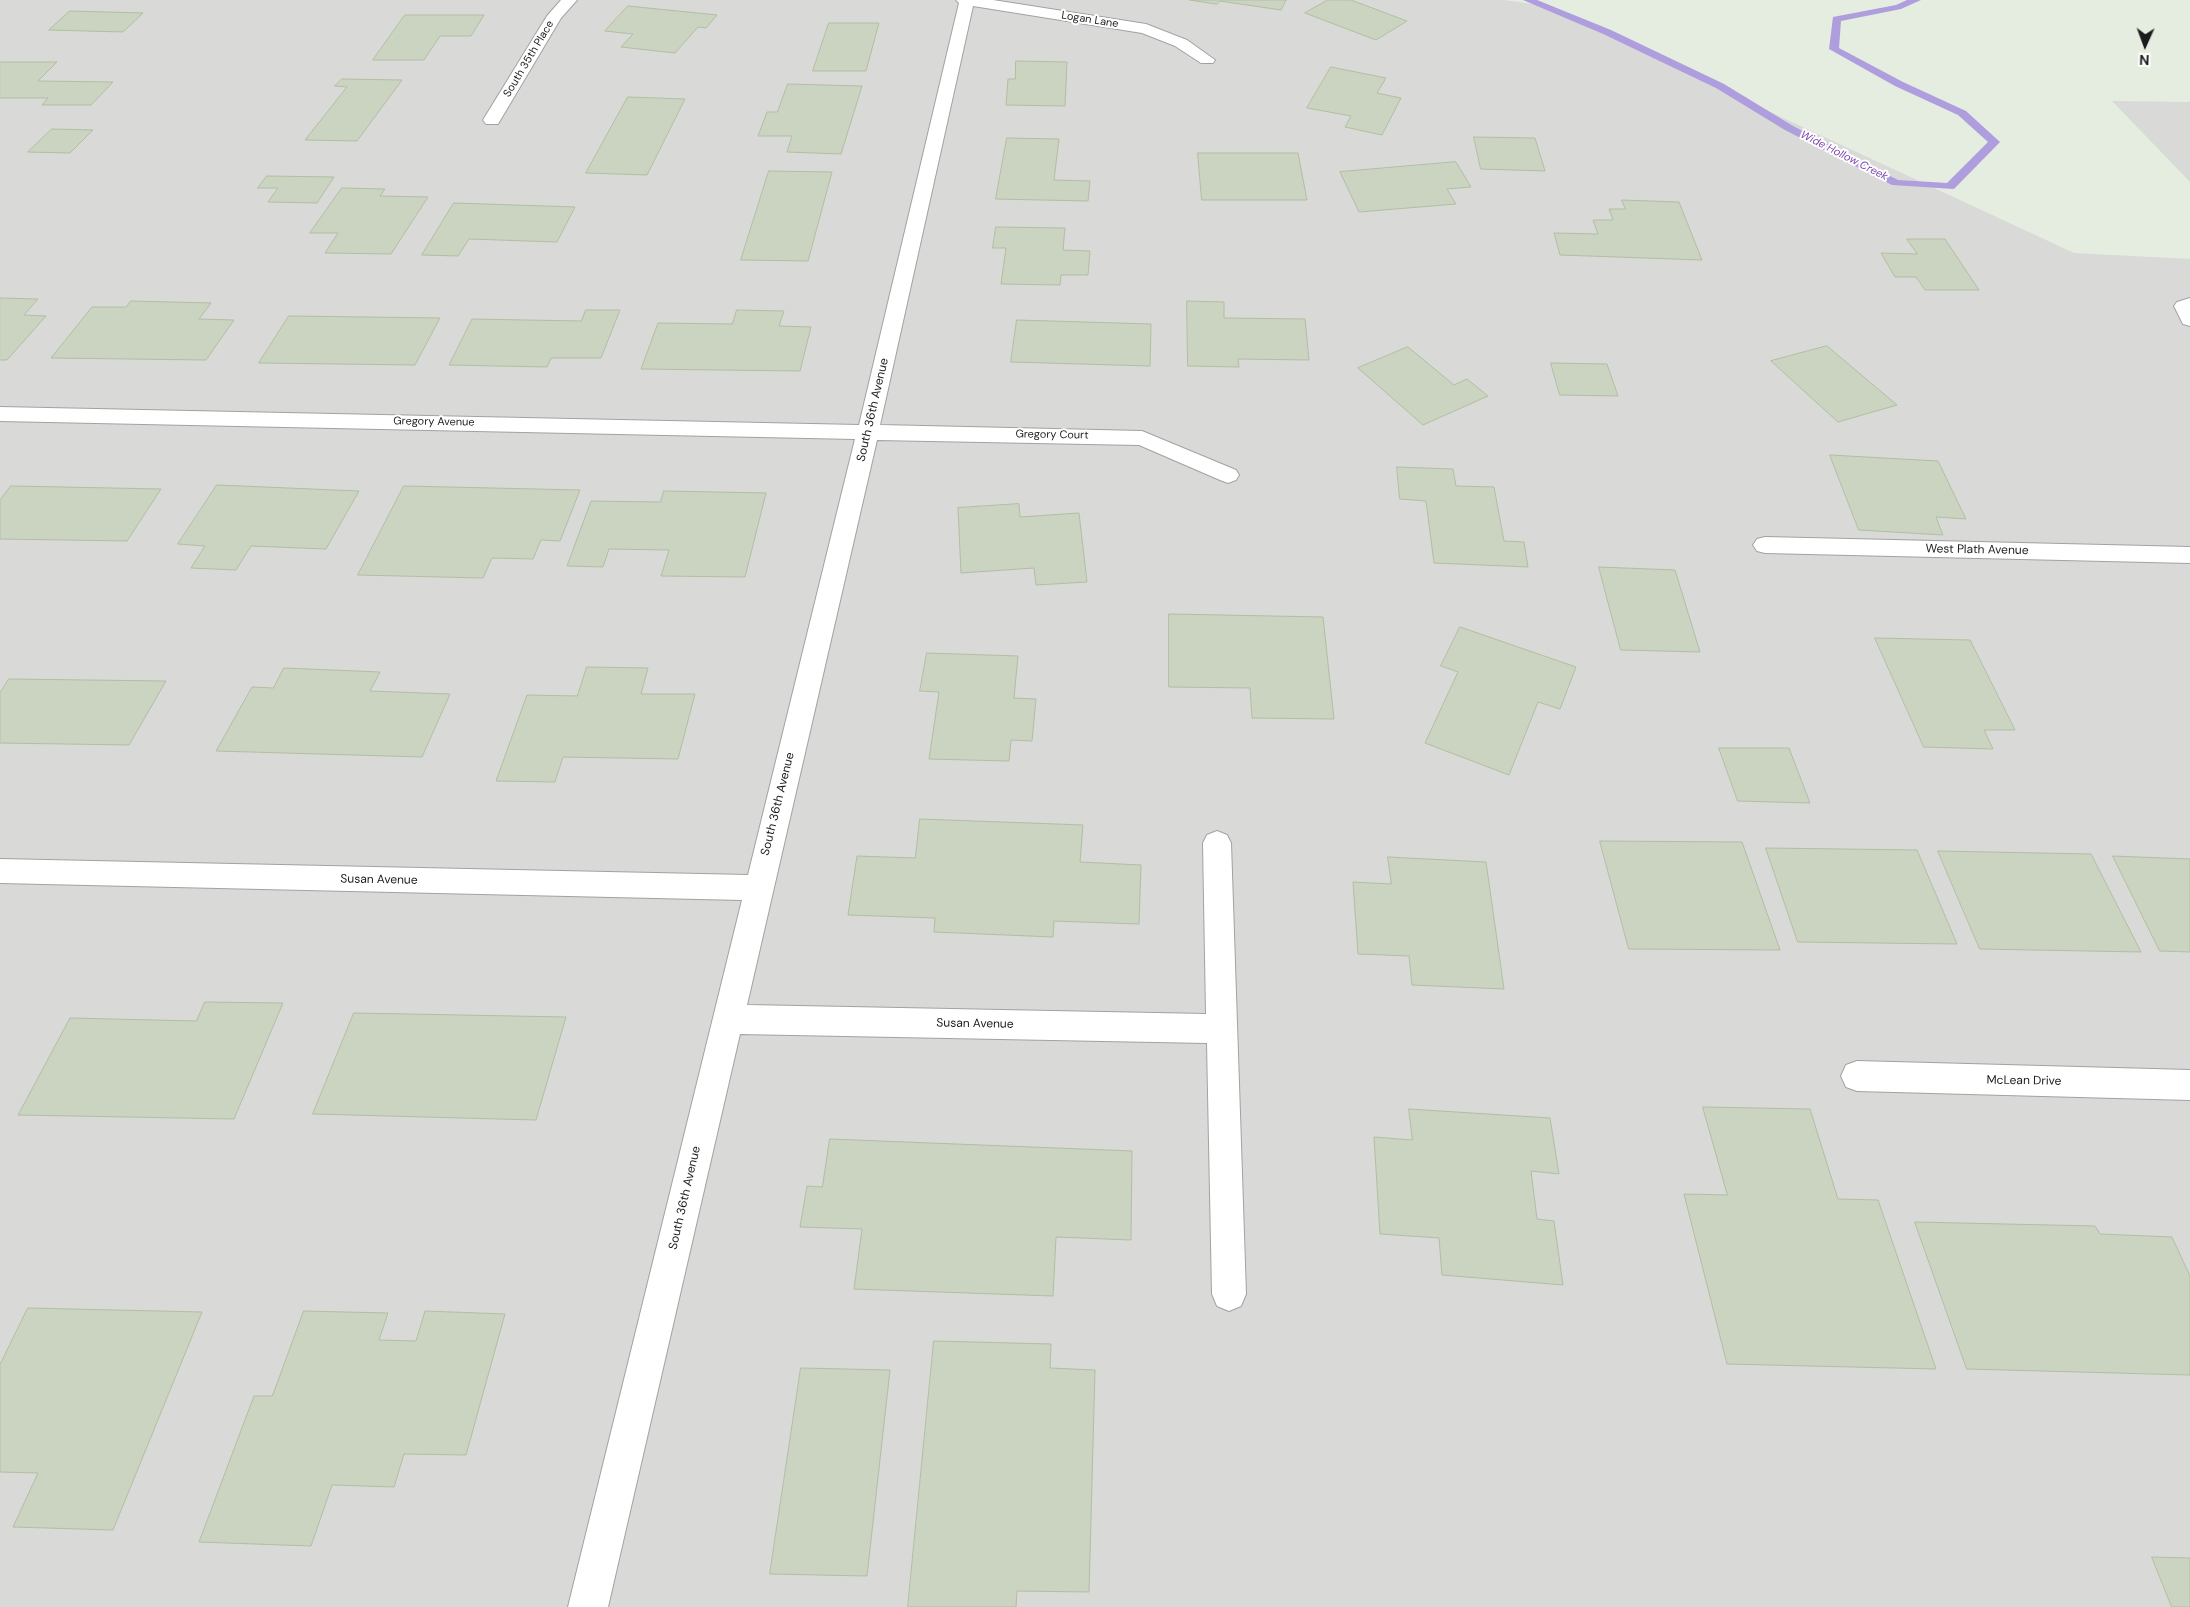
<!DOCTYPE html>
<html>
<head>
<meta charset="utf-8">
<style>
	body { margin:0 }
	#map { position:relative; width:2190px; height:1607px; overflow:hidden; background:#e4ede0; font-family:"DM Sans",sans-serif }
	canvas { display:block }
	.north { position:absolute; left:2120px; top:20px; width:50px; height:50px; -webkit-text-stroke:4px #fff; paint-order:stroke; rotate:182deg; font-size:14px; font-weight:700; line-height:20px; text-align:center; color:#1b1b1b }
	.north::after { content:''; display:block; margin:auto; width:18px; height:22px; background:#1b1b1b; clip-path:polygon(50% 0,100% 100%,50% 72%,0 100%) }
</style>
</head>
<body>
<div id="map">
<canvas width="2190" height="1607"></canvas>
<div class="north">N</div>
</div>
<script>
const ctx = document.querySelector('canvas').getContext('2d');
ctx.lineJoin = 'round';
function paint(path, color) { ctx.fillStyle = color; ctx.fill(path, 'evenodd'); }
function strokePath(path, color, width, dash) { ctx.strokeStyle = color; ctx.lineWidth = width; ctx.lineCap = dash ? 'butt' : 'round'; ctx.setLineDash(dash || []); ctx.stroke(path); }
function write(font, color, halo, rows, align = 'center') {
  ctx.font = font + ' "DM Sans",sans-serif'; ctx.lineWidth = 4; ctx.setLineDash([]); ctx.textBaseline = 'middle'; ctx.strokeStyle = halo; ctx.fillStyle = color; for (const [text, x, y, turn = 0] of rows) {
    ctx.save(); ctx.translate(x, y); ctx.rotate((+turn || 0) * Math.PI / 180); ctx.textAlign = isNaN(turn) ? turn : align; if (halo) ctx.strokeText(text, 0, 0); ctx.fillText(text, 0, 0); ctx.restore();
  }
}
paint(new Path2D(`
	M 0,0 L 1504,0 L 1540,5 L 2074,253 L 2190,259 L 2190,1607 L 0,1607 Z
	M 2112,101 L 2190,102 L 2190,182 Z`), '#d9d9d8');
paint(new Path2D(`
	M 1523,0 L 1537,0 L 1611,30 L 1724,84 L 1793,126 L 1898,180 L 1947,183 L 1988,142 L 1958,115 L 1895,86 L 1829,49 L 1833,17 L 1896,5 L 1907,0 L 1921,0 L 1901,9 L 1841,21 L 1839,48 L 1903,82 L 1966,111 L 2000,142 L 1954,189 L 1892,185 L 1785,130 L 1716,88 L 1603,34 Z`), '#ae9edd');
const building = new Path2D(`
	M 1190,0 L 1286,0 L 1281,10 L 1220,1 L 1217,4 Z
	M 1328,0 L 1351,0 L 1407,21 L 1376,40 L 1305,13 Z
	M 628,6 L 717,15 L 706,28 L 698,27 L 675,53 L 621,47 L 633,34 L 605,31 Z
	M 70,11 L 143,13 L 123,32 L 49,30 Z
	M 405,15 L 484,15 L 471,36 L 440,36 L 424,60 L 373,60 Z
	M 829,23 L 879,23 L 866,71 L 813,71 Z
	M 1016,61 L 1067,62 L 1065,106 L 1006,105 L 1008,79 L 1015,79 Z
	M 0,62 L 57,62 L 38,81 L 113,82 L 91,105 L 42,105 L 48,98 L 0,98 Z
	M 1331,67 L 1386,78 L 1377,93 L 1401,98 L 1382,135 L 1345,127 L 1351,116 L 1307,108 Z
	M 342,79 L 402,80 L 357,141 L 305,140 L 347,87 L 335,86 Z
	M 788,84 L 862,86 L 841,154 L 787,152 L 792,136 L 758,136 L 767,112 L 777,112 Z
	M 628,97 L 685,99 L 647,175 L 586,173 Z
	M 52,129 L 93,130 L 70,153 L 28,152 Z
	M 1474,137 L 1535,138 L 1545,171 L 1481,169 Z
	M 1007,138 L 1059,139 L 1054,180 L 1090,181 L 1088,201 L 996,199 Z
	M 1198,153 L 1298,153 L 1307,200 L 1202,200 Z
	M 1456,162 L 1471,187 L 1447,189 L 1456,204 L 1359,212 L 1340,172 Z
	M 769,171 L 832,172 L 808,261 L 741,260 Z
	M 267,176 L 334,177 L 317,203 L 268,202 L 278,188 L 258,188 Z
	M 342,188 L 385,189 L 380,196 L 428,197 L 391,254 L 325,253 L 338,233 L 310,233 Z
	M 1622,200 L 1679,202 L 1702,260 L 1560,255 L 1554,233 L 1598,234 L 1593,220 L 1613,220 L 1609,209 L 1625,209 Z
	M 454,203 L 575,207 L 557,242 L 469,239 L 458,256 L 422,255 Z
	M 996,227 L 1065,228 L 1063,250 L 1090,251 L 1088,275 L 1061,275 L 1060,285 L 1001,284 L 1006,248 L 993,248 Z
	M 1907,239 L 1945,239 L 1979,290 L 1925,290 L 1916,277 L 1895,277 L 1881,253 L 1917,254 Z
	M 0,298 L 38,299 L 24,315 L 46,316 L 7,360 L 0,360 Z
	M 131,301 L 211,303 L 199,319 L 234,320 L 206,360 L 51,358 L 92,307 L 126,307 Z
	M 1187,301 L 1224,302 L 1224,318 L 1305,319 L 1309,360 L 1238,359 L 1239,367 L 1188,366 Z
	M 586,310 L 620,310 L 601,358 L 551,358 L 547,367 L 449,365 L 472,319 L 581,321 Z
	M 737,310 L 784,311 L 779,326 L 811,327 L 800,371 L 641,369 L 658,323 L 732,324 Z
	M 289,316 L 440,318 L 415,365 L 259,363 Z
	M 1017,320 L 1151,324 L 1150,366 L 1011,362 Z
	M 1827,346 L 1897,405 L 1838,422 L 1771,361 Z
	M 1408,347 L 1454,385 L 1467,379 L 1488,396 L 1423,425 L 1358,368 Z
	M 1551,363 L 1607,364 L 1618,396 L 1560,395 Z
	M 1830,455 L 1938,461 L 1966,519 L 1936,517 L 1943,535 L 1859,530 Z
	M 1397,467 L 1453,469 L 1456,486 L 1494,487 L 1504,541 L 1524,542 L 1528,567 L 1434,563 L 1426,501 L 1400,499 Z
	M 217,485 L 359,491 L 326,549 L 251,546 L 236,570 L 191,568 L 205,546 L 178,544 Z
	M 11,486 L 161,489 L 127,541 L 0,539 L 0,500 Z
	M 404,486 L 580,490 L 560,541 L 541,540 L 533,559 L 492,558 L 483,578 L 358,575 Z
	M 664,491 L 766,493 L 745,577 L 661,576 L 669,550 L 609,549 L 603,567 L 567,566 L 591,501 L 660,502 Z
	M 1019,504 L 1020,517 L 1079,513 L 1087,582 L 1036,585 L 1034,568 L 961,573 L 958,508 Z
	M 1599,567 L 1675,570 L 1700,652 L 1621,650 Z
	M 1169,614 L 1323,617 L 1334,719 L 1252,718 L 1250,688 L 1169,687 Z
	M 1460,627 L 1576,667 L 1560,709 L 1538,702 L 1509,775 L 1425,743 L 1458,672 L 1441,666 Z
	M 1875,638 L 1970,640 L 2015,730 L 1984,730 L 1993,749 L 1924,747 Z
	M 927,653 L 1018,656 L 1014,698 L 1036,699 L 1032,741 L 1011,740 L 1009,761 L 929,759 L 939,692 L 920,691 Z
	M 587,667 L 648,668 L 641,694 L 695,694 L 678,759 L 563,757 L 555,782 L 496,781 L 527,695 L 577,696 Z
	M 284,668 L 380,672 L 370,691 L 450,694 L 422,757 L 216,751 L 252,687 L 273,688 Z
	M 9,679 L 166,681 L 129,745 L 0,743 L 0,693 Z
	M 1719,748 L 1789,748 L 1810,803 L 1738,801 Z
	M 920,819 L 1083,825 L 1080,862 L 1141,865 L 1139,924 L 1054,921 L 1053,937 L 934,932 L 935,918 L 848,915 L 857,856 L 915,858 Z
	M 1600,841 L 1742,842 L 1780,950 L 1629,949 Z
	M 1766,848 L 1917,850 L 1957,944 L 1798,942 Z
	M 1938,851 L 2091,854 L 2141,952 L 1980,949 Z
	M 2113,856 L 2190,859 L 2190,952 L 2160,951 Z
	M 1388,857 L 1486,862 L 1504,989 L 1412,985 L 1409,956 L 1358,954 L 1353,882 L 1391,884 Z
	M 205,1002 L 283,1003 L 234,1119 L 18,1115 L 70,1018 L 196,1021 Z
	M 354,1013 L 566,1017 L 536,1120 L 313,1114 Z
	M 1703,1107 L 1810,1109 L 1838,1199 L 1878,1200 L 1936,1369 L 1727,1364 L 1684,1194 L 1727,1195 Z
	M 1409,1109 L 1550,1118 L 1559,1174 L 1531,1171 L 1537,1219 L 1554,1221 L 1563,1285 L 1442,1275 L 1439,1238 L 1380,1234 L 1374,1137 L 1412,1140 Z
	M 830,1139 L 1132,1151 L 1131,1240 L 1056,1237 L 1053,1296 L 854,1289 L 862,1229 L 800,1227 L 807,1186 L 822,1187 Z
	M 1915,1222 L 2095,1226 L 2100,1234 L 2172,1237 L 2190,1276 L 2190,1375 L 1967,1369 Z
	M 28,1308 L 202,1312 L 113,1530 L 13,1527 L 38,1473 L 0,1472 L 0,1365 Z
	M 304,1311 L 388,1313 L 379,1340 L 416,1341 L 425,1311 L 505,1314 L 466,1455 L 404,1454 L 394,1487 L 332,1485 L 311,1546 L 199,1542 L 254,1396 L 272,1396 Z
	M 934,1341 L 1051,1344 L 1050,1368 L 1095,1370 L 1089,1592 L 1017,1591 L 1016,1607 L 908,1607 Z
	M 801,1368 L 890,1370 L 867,1576 L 770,1574 Z
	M 2152,1557 L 2190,1558 L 2190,1607 L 2172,1607 Z`);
paint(building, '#cbd4c0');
strokePath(building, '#b1bfa2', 1);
const minor = new Path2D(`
	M 561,0 L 577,0 L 561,18 L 498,124 L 486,124 L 483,120 L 547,16 Z
	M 956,0 L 993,0 L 1146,24 L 1187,40 L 1215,60 L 1213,63 L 1201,63 L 1175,46 L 1142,33 L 973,6 L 880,425 L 1142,431 L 1236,470 L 1239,475 L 1236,480 L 1228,483 L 1220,480 L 1139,445 L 877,440 L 747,1005 L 1206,1014 L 1203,843 L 1207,835 L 1217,831 L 1227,835 L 1231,843 L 1246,1294 L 1241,1306 L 1229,1311 L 1217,1306 L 1212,1294 L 1207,1043 L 740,1034 L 608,1607 L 568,1607 L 742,900 L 0,883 L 0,859 L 748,875 L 855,439 L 0,421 L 0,407 L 859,425 L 959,3 Z
	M 2190,298 L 2190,326 L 2183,324 L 2174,306 L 2177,302 Z
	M 1765,537 L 2190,547 L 2190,563 L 1765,553 L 1757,551 L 1753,545 L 1757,539 Z
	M 1857,1061 L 2190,1070 L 2190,1100 L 1857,1091 L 1846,1087 L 1841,1076 L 1846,1065 Z`);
strokePath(minor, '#a2a2a2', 2);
paint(minor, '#fff');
write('11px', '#1b1b1b', '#fff', [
	["Logan Lane",1090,20,9],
	["South 35th Place",529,59,-59],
	["Gregory Avenue",434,422,1],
	["Gregory Court",1052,435,1]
]);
write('italic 11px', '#7c45ad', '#fff', [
	["Wide Hollow Creek",1844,156,27]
]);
write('12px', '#1b1b1b', '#fff', [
	["South 36th Avenue",873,410,-77],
	["West Plath Avenue",1977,550,1],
	["South 36th Avenue",778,804,-76],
	["Susan Avenue",379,880,1],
	["Susan Avenue",975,1024,1],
	["McLean Drive",2024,1081,1],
	["South 36th Avenue",685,1198,-77]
]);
</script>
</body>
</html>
